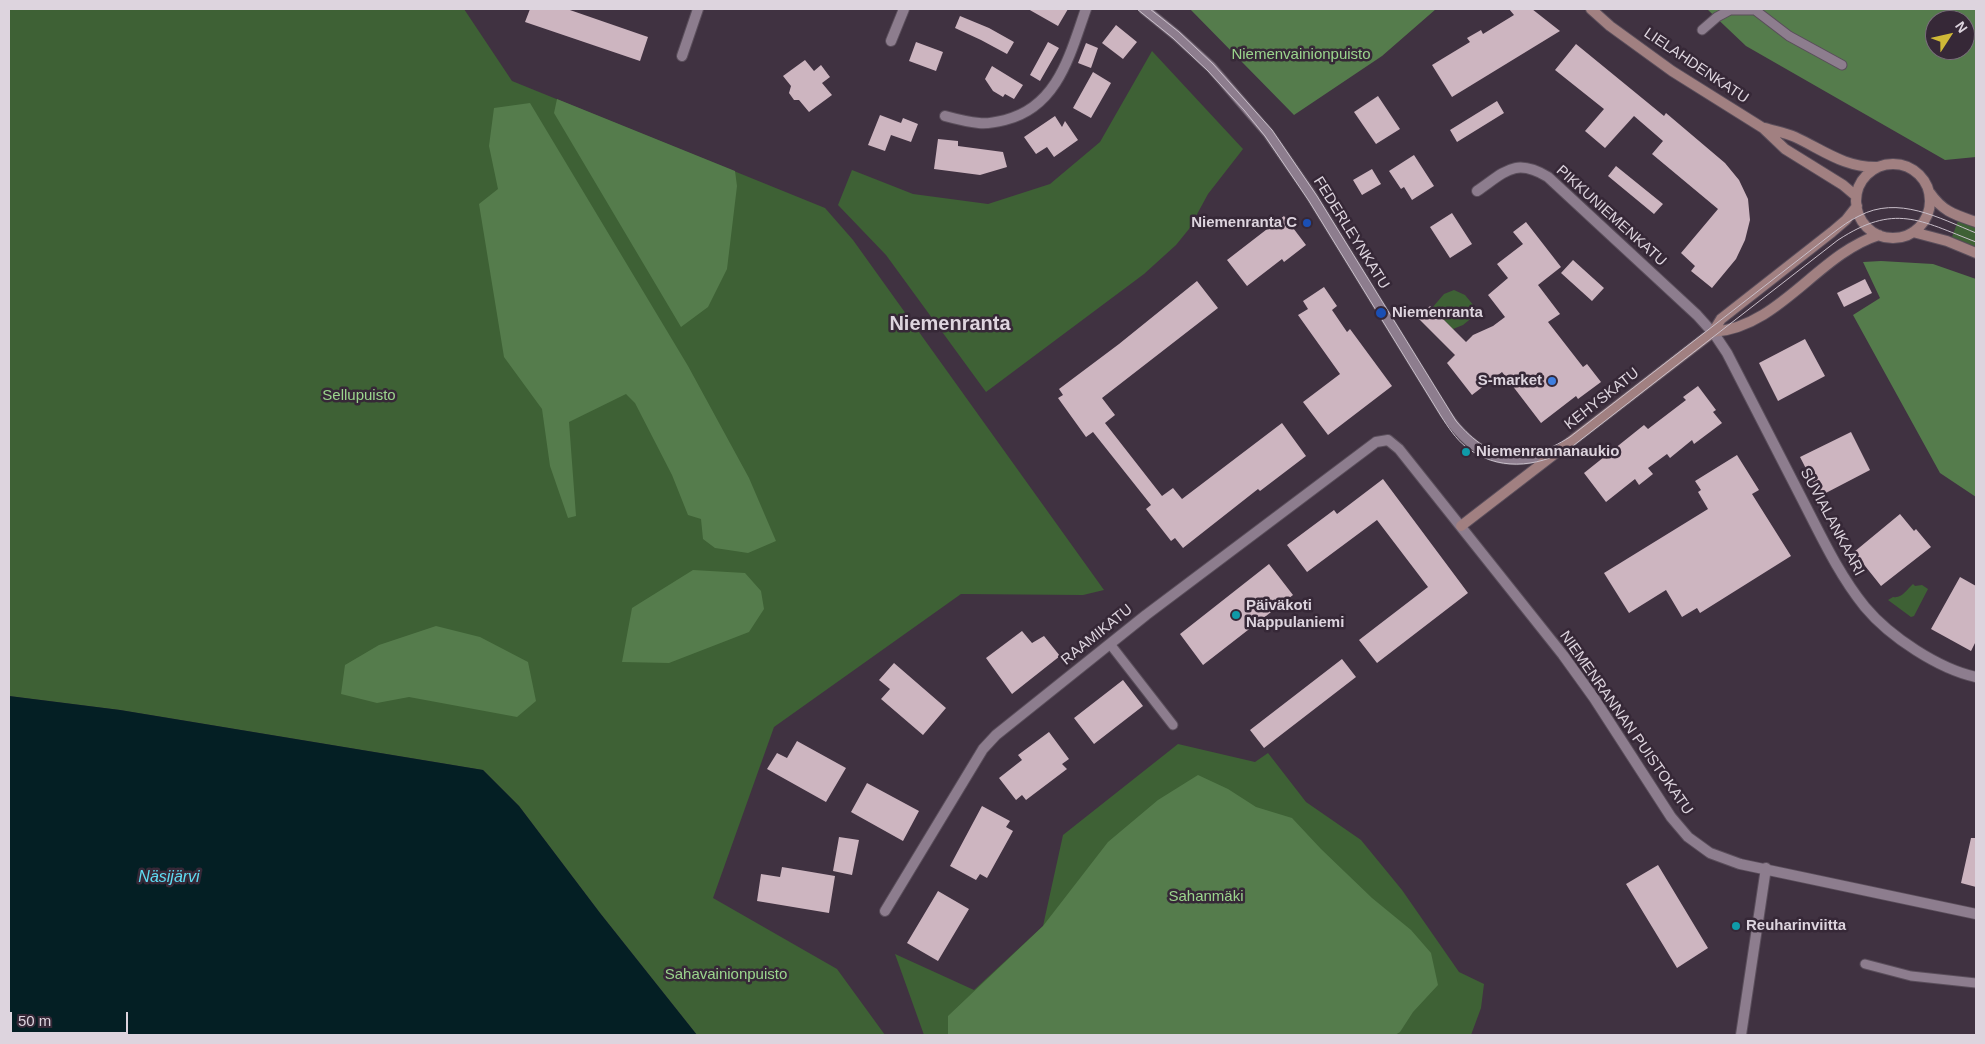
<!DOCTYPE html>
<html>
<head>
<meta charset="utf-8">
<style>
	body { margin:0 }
	#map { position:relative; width:1985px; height:1044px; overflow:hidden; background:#403241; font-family:Arial,sans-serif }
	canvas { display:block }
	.frame { position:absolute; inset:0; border:10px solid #ddd4de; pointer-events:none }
	.north { position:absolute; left:1925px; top:10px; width:50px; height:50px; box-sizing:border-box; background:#362837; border:1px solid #796d7a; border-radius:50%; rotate:55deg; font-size:14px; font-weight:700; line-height:20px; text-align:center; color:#ddd4de }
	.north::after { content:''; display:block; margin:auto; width:18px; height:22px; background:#cfb837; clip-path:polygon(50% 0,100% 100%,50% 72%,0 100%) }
	.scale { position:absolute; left:10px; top:1012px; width:118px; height:22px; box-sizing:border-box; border:2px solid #ddd4de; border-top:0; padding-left:6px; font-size:15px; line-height:18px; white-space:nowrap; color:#ddd4de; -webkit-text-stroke:4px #362837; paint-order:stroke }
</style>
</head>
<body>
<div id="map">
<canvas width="1985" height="1044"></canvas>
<div class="frame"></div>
<div class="north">N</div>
<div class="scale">50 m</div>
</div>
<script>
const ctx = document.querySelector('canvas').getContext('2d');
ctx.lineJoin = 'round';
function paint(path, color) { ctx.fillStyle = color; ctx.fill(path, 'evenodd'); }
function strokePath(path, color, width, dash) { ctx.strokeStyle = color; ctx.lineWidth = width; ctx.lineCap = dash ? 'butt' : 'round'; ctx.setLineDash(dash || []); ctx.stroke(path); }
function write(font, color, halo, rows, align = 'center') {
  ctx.font = font + ' Arial,sans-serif'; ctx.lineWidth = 5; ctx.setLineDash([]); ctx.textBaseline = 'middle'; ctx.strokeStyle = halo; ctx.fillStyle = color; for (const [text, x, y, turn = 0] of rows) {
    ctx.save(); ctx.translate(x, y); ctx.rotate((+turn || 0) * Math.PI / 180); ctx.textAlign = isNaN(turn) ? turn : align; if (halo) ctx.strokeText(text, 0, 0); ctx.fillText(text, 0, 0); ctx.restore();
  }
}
paint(new Path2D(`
	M 9,9 L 464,9 L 512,81 L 825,208 L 853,240 L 1104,590 L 1083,595 L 961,594 L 774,727 L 713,898 L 837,969 L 885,1035 L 697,1035 L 600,913 L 519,806 L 483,770 L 120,710 L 9,696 Z
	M 1152,51 L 1243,149 L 1208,194 L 1189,229 L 1176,245 L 1144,274 L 986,392 L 886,255 L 838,205 L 852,170 L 913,194 L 988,204 L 1050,184 L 1100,142 Z
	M 1958,221 L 1976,228 L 1976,247 L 1952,237 Z
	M 1454,290 L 1465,295 L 1479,312 L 1463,325 L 1453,329 L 1432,308 L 1444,294 Z
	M 1913,584 L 1915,586 L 1922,585 L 1928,589 L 1914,616 L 1911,617 L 1888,600 L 1893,597 C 1902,599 1907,589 1913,584 Z
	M 1178,744 L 1255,762 L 1268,753 L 1306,802 L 1361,840 L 1402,890 L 1459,972 L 1484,984 L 1481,1008 L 1471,1035 L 924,1035 L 895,954 L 974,990 L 1043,926 L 1063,835 Z`), '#3e6135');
paint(new Path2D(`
	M 1190,9 L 1436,9 L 1382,56 L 1294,115 Z
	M 1707,9 L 1976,9 L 1976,157 L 1945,160 L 1746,46 ZM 1935,20 L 1965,20 L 1965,50 L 1935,50 Z
	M 557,99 L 735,171 L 737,186 L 727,269 L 708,307 L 681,327 L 554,113 Z
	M 530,103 L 688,366 L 749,478 L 776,541 L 748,553 L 715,548 L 703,539 L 701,519 L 688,515 L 672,475 L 635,403 L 626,394 L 569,422 L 576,516 L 568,518 L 550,466 L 542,409 L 504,357 L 479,204 L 498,189 L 489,146 L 494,108 Z
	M 1881,261 L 1933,264 L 1976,279 L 1976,497 L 1940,473 L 1853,315 L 1880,298 L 1863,262 Z
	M 693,570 L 745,573 L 761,591 L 764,609 L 749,632 L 669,663 L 622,662 L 632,608 Z
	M 436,626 L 480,637 L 528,662 L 536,701 L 517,717 L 409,697 L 377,703 L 341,694 L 345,665 L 379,645 Z
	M 1198,775 L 1228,789 L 1256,807 L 1292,818 L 1321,849 L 1372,898 L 1411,930 L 1431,953 L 1438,985 L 1413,1012 L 1400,1032 L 1395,1035 L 948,1035 L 948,1016 L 1043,926 L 1108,842 L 1158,800 Z`), '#557c4c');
paint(new Path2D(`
	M 9,696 L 120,710 L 483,770 L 519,806 L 600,913 L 697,1035 L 9,1035 Z`), '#041f24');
paint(new Path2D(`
	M 530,9 L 567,9 L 648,37 L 640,61 L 525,22 Z
	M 1028,9 L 1068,9 L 1058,26 Z
	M 1509,9 L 1532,9 L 1560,31 L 1452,97 L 1432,65 L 1470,42 L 1467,38 L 1481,30 L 1483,34 L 1514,15 Z
	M 960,16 L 989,28 L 1014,42 L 1007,54 L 981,40 L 955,28 Z
	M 1116,25 L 1137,42 L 1123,59 L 1102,43 Z
	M 916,42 L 943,52 L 936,71 L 909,61 Z
	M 1048,42 L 1059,48 L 1040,81 L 1030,75 Z
	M 1086,43 L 1098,48 L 1091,68 L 1078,63 Z
	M 1576,44 L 1664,116 L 1666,113 L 1725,163 L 1739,180 L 1748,199 L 1750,220 L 1745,240 L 1736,259 L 1712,288 L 1691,271 L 1695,266 L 1681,253 L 1718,209 L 1652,154 L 1663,141 L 1634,116 L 1605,148 L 1585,131 L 1604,109 L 1555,70 Z
	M 805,60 L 814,71 L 821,65 L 830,77 L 822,83 L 832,95 L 809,112 L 799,100 L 794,100 L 789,93 L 791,86 L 783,76 Z
	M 992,66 L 1023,85 L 1014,99 L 1005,94 L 1003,97 L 993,91 L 985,79 Z
	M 1093,72 L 1111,83 L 1091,118 L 1073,108 Z
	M 1378,96 L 1400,129 L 1376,144 L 1354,112 Z
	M 1497,101 L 1504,113 L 1457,142 L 1450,130 Z
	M 880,115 L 901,123 L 903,118 L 918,124 L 911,142 L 891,135 L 885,151 L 868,145 Z
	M 1055,116 L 1062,127 L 1065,121 L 1078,140 L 1054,157 L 1047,147 L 1036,154 L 1024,137 Z
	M 938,139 L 958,141 L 958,146 L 1003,152 L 1007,167 L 980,175 L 934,169 Z
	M 1414,155 L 1434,186 L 1412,200 L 1404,187 L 1401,189 L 1389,171 Z
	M 1616,166 L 1663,204 L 1654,214 L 1608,176 Z
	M 1372,169 L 1381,184 L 1362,195 L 1353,180 Z
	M 1452,213 L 1472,244 L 1450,258 L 1430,227 Z
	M 1284,216 L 1306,245 L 1284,262 L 1282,259 L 1247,286 L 1227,260 Z
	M 1526,222 L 1561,267 L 1538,285 L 1560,314 L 1548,322 L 1583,367 L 1587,364 L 1601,382 L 1578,399 L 1576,396 L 1541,423 L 1502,372 L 1472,395 L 1447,363 L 1455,355 L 1418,318 L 1430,306 L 1466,342 L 1473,335 L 1493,326 L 1505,317 L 1488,295 L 1508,278 L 1497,264 L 1523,244 L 1513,232 Z
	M 1573,260 L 1604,288 L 1592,301 L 1561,273 Z
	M 1865,279 L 1872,293 L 1844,307 L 1837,293 Z
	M 1197,281 L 1218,308 L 1102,398 L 1115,415 L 1105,423 L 1162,496 L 1173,488 L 1182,499 L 1282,423 L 1306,456 L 1260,491 L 1258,489 L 1183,548 L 1175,538 L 1171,541 L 1146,509 L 1151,505 L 1093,432 L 1086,437 L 1058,398 L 1063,395 L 1059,389 L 1119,344 Z
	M 1324,287 L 1337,306 L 1332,310 L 1347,332 L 1350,329 L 1392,386 L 1328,435 L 1303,402 L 1340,374 L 1298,315 L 1308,309 L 1303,301 Z
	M 1805,339 L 1825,376 L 1778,401 L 1759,363 Z
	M 1698,386 L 1716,410 L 1713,412 L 1722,423 L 1694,444 L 1692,440 L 1670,458 L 1667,454 L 1648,468 L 1653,474 L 1639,485 L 1635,479 L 1606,502 L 1584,473 L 1644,425 L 1648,429 L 1686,400 L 1683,397 Z
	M 1851,432 L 1870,470 L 1820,496 L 1800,457 Z
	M 1737,455 L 1759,490 L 1752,494 L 1791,556 L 1700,613 L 1697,608 L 1682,617 L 1666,590 L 1629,613 L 1604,573 L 1708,509 L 1698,492 L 1701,490 L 1695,481 Z
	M 1383,479 L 1468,593 L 1377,663 L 1359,640 L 1428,587 L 1377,520 L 1307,572 L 1287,545 L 1334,510 L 1337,514 Z
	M 1900,514 L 1914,531 L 1916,529 L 1931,547 L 1881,586 L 1854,552 Z
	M 1269,564 L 1293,595 L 1203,665 L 1180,634 Z
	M 1960,577 L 1976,586 L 1976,641 L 1971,651 L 1931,629 Z
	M 1022,631 L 1032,643 L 1044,636 L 1060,656 L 1012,694 L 986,658 Z
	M 1342,659 L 1356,677 L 1264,748 L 1250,730 Z
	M 894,663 L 946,708 L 923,735 L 881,699 L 890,689 L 879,680 Z
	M 1123,680 L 1143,706 L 1094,744 L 1074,718 Z
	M 1049,732 L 1069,759 L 1062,764 L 1067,769 L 1026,800 L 1022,795 L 1016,800 L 999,778 L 1022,760 L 1018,755 Z
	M 797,741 L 846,768 L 826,802 L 767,769 L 777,753 L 787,758 Z
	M 867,783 L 919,811 L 903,841 L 851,812 Z
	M 982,806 L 1010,821 L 1006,827 L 1013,831 L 987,878 L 980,874 L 976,880 L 950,866 Z
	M 839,837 L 859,840 L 852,875 L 833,871 Z
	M 1971,838 L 1976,838 L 1976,887 L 1961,883 Z
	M 1658,865 L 1708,948 L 1677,968 L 1626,884 Z
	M 782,867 L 835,876 L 829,913 L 757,901 L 761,874 L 780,877 Z
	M 938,891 L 969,909 L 938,961 L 907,943 Z`), '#cdb5c0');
const lane = new Path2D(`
	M 1702,30 L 1717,17 L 1730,10 L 1755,10 L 1789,36 L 1842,65
	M 1110,644 L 1173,725
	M 1865,964 L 1911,976 L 1976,983`);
const street = new Path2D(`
	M 1144,9 L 1176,35 L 1211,67 L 1268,133 L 1309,192 L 1445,413 C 1474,456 1505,469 1555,452
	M 891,41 L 904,9
	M 682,56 L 698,9
	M 945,116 C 956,119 968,122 979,123 C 987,124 997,122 1005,120 C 1058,107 1070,54 1086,9
	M 1477,191 C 1505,172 1515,157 1548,177 L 1697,315 L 1715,335 L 1727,353 C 1752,402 1777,450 1802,499 C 1821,536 1839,575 1865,607 C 1890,637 1939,669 1976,677
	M 885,911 L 983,749 L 996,735 L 1146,615 L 1376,442 L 1388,440 L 1399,449 L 1563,655 L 1594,698 L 1671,817 L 1688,837 L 1710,853 L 1740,864 L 1976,914
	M 1741,1035 L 1766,868`);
const secondary = new Path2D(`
	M 1591,9 L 1610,26 L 1672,71 L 1763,128 L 1785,149 L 1843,185 L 1856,196
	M 1765,128 C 1775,131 1786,133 1795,137 C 1823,150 1845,168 1878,167
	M1856 201a37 37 0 1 1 74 0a37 37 0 1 1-74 0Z
	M 1930,193 C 1943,212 1956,215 1976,222
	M 1913,232 L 1947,241 L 1976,253
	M 1713,332 C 1780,327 1818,254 1879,235
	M 1461,526 L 1713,332 L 1721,319 L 1832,232 L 1846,220 L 1857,206`);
strokePath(lane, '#5a4e5b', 11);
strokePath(street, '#5a4e5b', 12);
strokePath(secondary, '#5a4e5b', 12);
strokePath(lane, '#8d7d8e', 9);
strokePath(street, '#8d7d8e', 10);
strokePath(secondary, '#a18081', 10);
strokePath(new Path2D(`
	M 1137,9 L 1173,38 L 1208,71 L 1244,110 L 1265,136 L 1309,201 L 1441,416 C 1448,427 1456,439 1466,447 C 1497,471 1536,468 1569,449 L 1838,240 C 1895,203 1919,220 1976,242
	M 1150,9 L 1179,32 L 1213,64 L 1272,130 L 1317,196 L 1456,421 C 1492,463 1525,465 1570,437 L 1833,233 C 1841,227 1850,220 1859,216 C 1898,195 1939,218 1976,233`), '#c9bfca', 1);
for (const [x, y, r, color] of [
	[1307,223,5,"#1a4fb4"],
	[1381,313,6,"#1a4fb4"],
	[1552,381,5,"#3f7fe0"],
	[1466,452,5,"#0f9aa8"],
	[1236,615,5,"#0f9aa8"],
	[1736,926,5,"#0f9aa8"]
]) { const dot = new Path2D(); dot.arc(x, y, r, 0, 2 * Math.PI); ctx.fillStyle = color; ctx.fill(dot); strokePath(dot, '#362837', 2); }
write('15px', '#9bd58d', '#362837', [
	["Niemenvainionpuisto",1301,55],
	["Sellupuisto",359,396],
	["Sahanmäki",1206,897],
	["Sahavainionpuisto",726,975]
]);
write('15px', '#ddd4de', '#362837', [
	["LIELAHDENKATU",1696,66,34],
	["PIKKUNIEMENKATU",1611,216,42],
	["FEDERLEYNKATU",1351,233,58],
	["KEHYSKATU",1602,399,-38],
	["SUVIALANKAARI",1832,522,62],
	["RAAMIKATU",1097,635,-39],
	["NIEMENRANNAN PUISTOKATU",1626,723,55]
]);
write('bold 15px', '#ddd4de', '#362837', [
	["Niemenranta C",1297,223,"right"],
	["Niemenranta",1392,313],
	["S-market",1542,381,"right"],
	["Niemenrannanaukio",1476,452],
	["Päiväkoti",1246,606],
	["Nappulaniemi",1246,623],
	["Reuharinviitta",1746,926]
], 'left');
write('italic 16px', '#5fdcf3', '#362837', [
	["Näsijärvi",169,878]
]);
write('bold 20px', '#ddd4de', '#362837', [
	["Niemenranta",950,324]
]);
</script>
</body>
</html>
